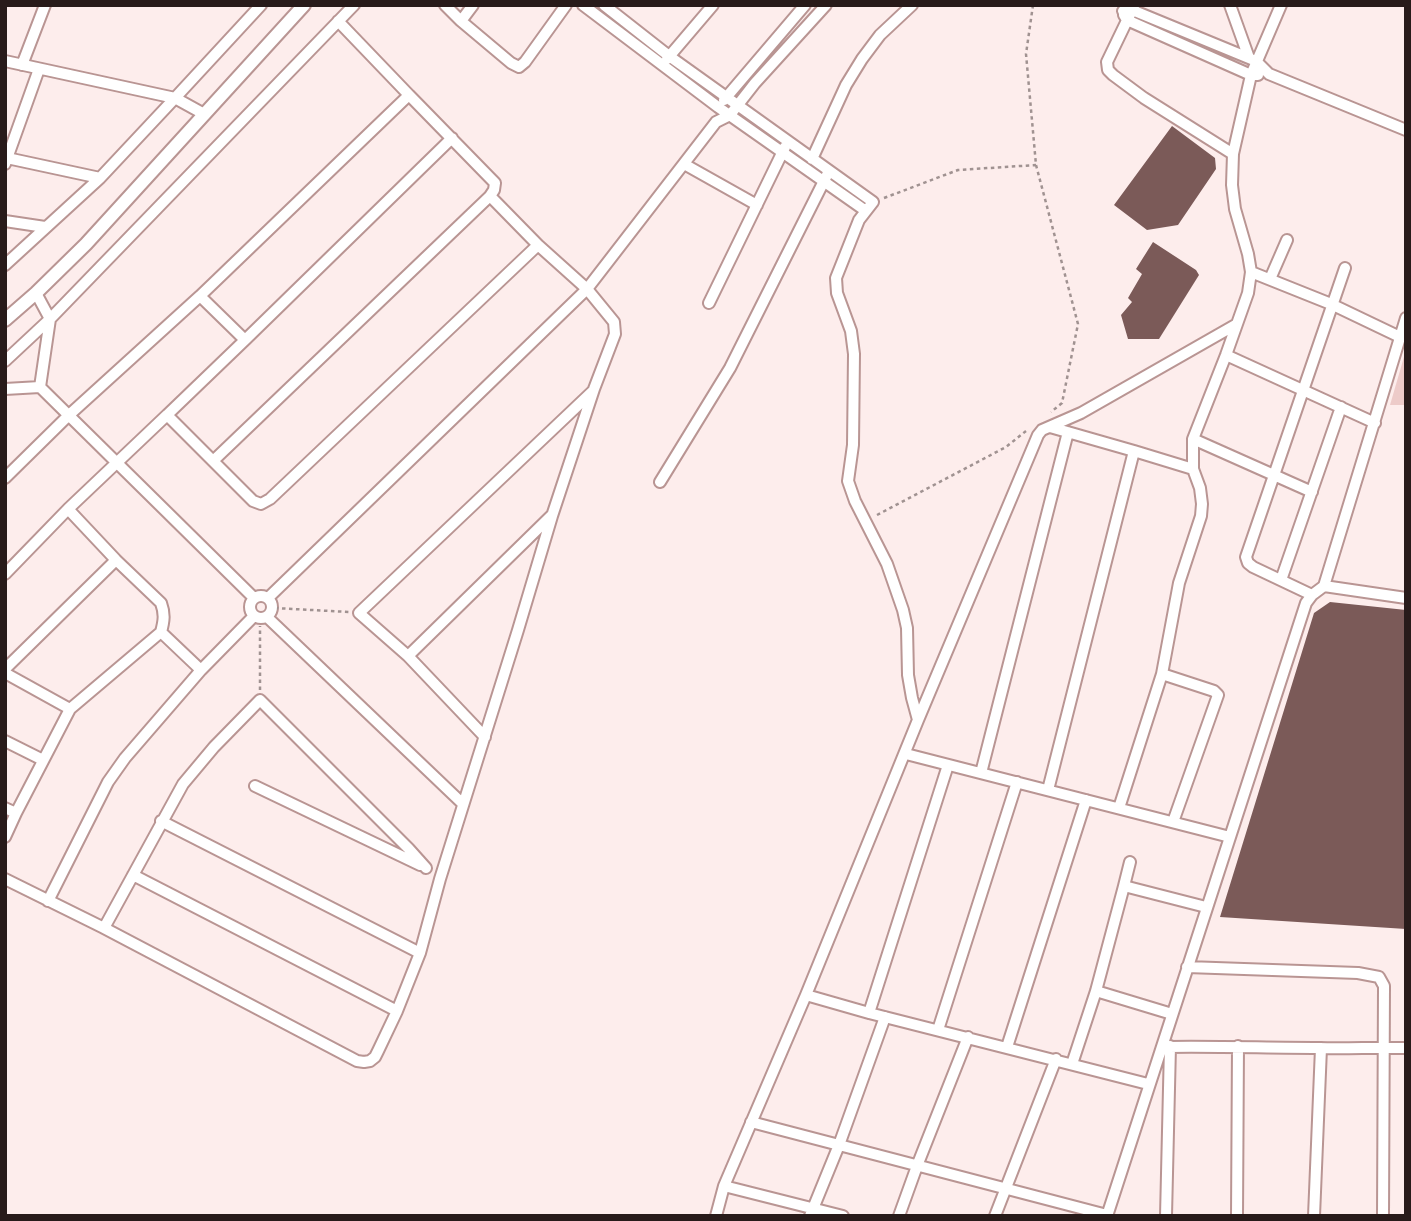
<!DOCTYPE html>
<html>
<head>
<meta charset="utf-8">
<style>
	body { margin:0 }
	#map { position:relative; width:1411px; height:1221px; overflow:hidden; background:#fdedec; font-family:Arial,sans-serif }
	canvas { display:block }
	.frame { position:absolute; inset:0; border:7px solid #281b1a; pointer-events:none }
</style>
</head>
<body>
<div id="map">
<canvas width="1411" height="1221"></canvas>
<div class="frame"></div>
</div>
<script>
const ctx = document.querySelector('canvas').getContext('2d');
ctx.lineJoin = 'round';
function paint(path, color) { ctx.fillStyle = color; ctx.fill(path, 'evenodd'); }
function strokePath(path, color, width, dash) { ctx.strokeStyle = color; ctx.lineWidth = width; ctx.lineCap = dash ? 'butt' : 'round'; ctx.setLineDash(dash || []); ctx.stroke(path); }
paint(new Path2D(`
	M 1406,350 L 1406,405 L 1390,405 Z`), '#edcbc9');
paint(new Path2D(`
	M 1172,126 L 1215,158 L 1216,169 L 1178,225 L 1147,230 L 1114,205 Z
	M 1153,242 L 1196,270 L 1199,275 L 1159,339 L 1128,339 L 1121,315 L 1132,302 L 1128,298 L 1142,274 L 1136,269 Z
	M 1330,602 L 1406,610 L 1406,929 L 1220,917 L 1314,613 Z`), '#7b5a58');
const minor = new Path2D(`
	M 445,5 L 461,21
	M 473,5 L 461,21 L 511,63 L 519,67 L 525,62 L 566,5
	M 583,5 L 718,107 L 866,211
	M 604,5 L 669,56 L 873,202 L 859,220 L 836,278 L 837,293 L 851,331 L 854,354 L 853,445 L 848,481 L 855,501 L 887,564 L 903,610 L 907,628 L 908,675 L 912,698 L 918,720
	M 1230,5 L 1249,58
	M 1134,6 L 1107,62 L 1108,70 L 1113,75 L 1144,98 L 1233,154
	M 1123,11 L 1132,10 L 1256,61 L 1269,74 L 1406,130
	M 1124,15 L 1127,20 L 1251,75 L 1258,75
	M 338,21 L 409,95 L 200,296 L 245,340 L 452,138
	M 667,59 L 713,5
	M 5,61 L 175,98
	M 22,65 L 45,5
	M 724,100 L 805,5
	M 204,114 L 175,98 L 261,5
	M 7,158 L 100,178
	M 812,159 L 846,85 L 862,59 L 880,35 L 912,5
	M 5,164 L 39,69
	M 684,164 L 757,205
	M 5,221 L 45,227
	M 5,265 L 100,178 L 175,98
	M 1251,272 L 1331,304 L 1400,337
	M 1270,279 L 1287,240
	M 36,293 L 50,319 L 40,387
	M 709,303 L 785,147
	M 1406,318 L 1324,586 L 1406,598
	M 1226,355 L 1375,423
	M 5,361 L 50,319 L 354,5
	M 5,389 L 40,387 L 254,598
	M 167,415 L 245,340
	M 1193,439 L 1312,492
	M 1134,451 L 1193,469
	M 213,461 L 490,196
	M 5,478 L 69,415 L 200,296
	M 660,482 L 730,368 L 829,171
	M 68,509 L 167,415 L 253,501 L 261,504 L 270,499 L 538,245 L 490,196 L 494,190 L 495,183 L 409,95
	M 5,574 L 68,509 L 116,560 L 161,603 C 165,614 164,621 161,632 L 201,670
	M 1281,580 L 1341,407
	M 1312,595 L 1253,567 L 1248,563 L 1246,557 L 1345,268
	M250 607a11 11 0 1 1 22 0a11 11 0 1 1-22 0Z
	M 268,598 L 587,289 L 538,245
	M 267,617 L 463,804
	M 408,656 L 551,516
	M 5,669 L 116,560
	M 5,673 L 70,709 L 16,813
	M 1162,674 L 1214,691 L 1218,695 L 1173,822
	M 70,709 L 161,632
	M 485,737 L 408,656 L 359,613 L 592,392
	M 5,741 L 43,760
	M 906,754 L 1230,837
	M 981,773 L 1068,432
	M 255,786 L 420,865
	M 1048,790 L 1134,451 L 1050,427
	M 5,808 L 16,813 L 5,837
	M 1119,808 L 1162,674 L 1179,583 L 1201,516 L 1202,504 L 1200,488 L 1193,469 L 1193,439 L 1226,355 L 1248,293 L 1251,272 L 1248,254 L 1235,209 L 1232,185 L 1233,154 L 1251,75 L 1281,5
	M 161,821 L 420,953
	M 133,875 L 397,1011
	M 5,879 L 104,928 L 357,1061 L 364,1062 L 370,1061 L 375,1057 L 378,1051 L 397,1011 L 420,953 L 440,879 L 518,630 L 552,516 L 594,389 L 615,334 L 614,322 L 587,289 L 716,122 L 730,115 L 755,83 L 826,5
	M 1124,886 L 1130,862
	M 48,901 L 108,782 L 125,758 L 201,670 L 254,616
	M 104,928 L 183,784 L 214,747 L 260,700 L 409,849 L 426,868
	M 1187,967 L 1358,973 L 1379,977 L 1384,986 L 1383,1216
	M 1096,991 L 1172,1014
	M 806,995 L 869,1013 L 1148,1084
	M 869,1013 L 948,765
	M 938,1030 L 1017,782
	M 1007,1047 L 1086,800
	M 1162,1047 C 1215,1046 1267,1048 1319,1048 C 1348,1049 1377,1047 1406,1048
	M 1072,1064 L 1096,991 L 1124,886 L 1206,907
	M 751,1122 L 1107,1215
	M 724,1186 L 843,1216
	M 716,1216 L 724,1186 L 806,995 L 918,720 L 1038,435 L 1042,430 L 1081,413 L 1237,324
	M 810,1216 L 839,1145 L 885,1017
	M 899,1216 L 917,1166 L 968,1037
	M 995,1216 L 1056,1059
	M 1107,1216 C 1172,1011 1240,807 1306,603 L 1312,595 L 1324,586
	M 1166,1216 L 1170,1046
	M 1237,1216 L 1238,1046
	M 1314,1216 L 1321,1048`);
const tertiary = new Path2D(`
	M 5,320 L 36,293 L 86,244 L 304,5`);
strokePath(minor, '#b99593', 14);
strokePath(tertiary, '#b99593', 16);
strokePath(new Path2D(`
	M 1033,5 L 1026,54 L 1036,165 L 1078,324 L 1062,403 L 1051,412
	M 884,198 L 958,170 L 1036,165
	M 877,515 L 1006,447 L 1026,431
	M 275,608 L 349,612
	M 260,690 L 260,626`), '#a09291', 2.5, [3.5, 3.5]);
strokePath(minor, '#fff', 10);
strokePath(tertiary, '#fff', 12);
</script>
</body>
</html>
